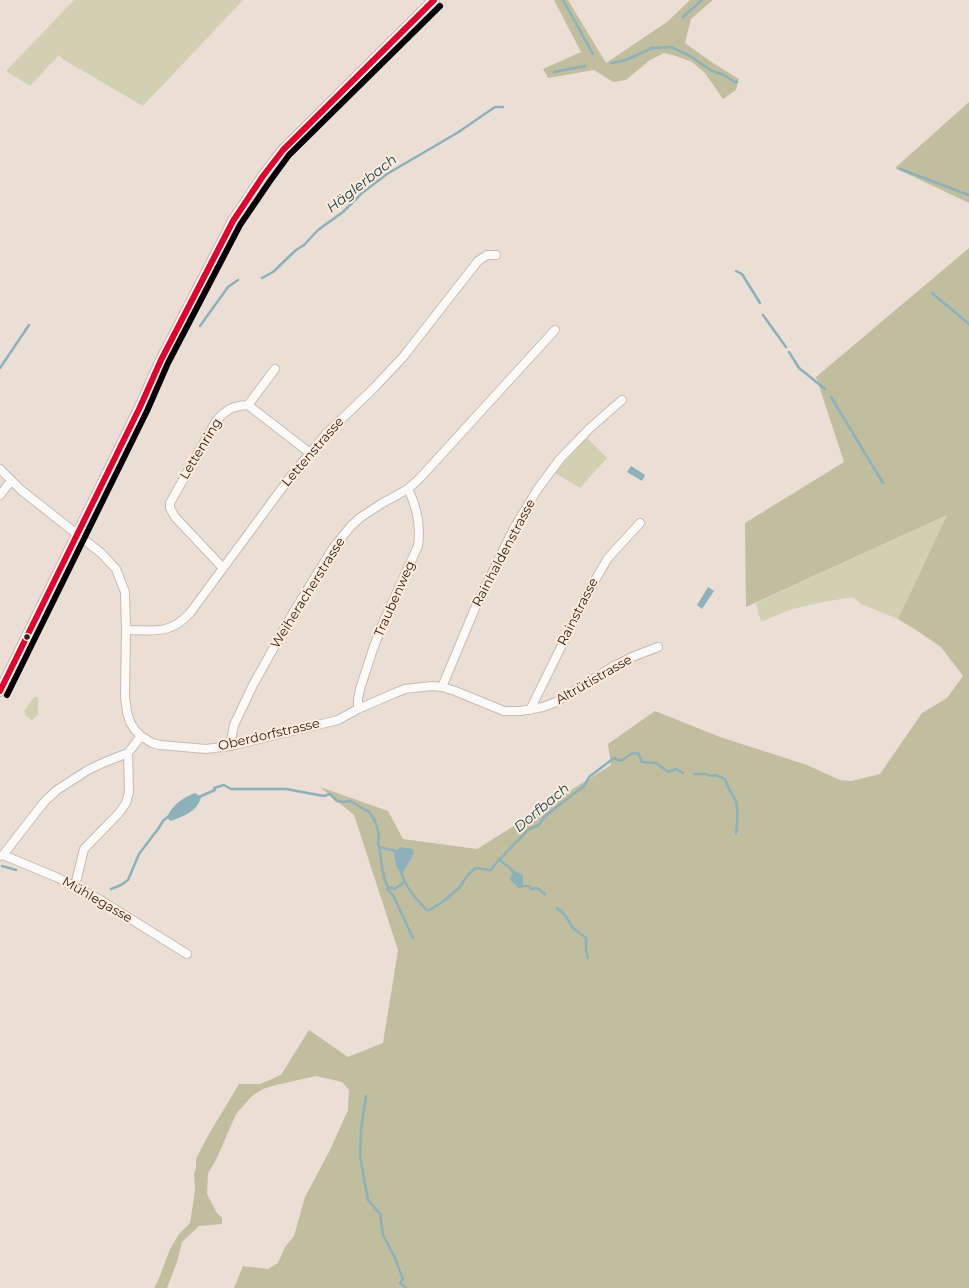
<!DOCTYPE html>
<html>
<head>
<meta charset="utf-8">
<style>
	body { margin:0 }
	canvas { display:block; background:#ebded4 }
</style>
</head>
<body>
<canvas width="969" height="1288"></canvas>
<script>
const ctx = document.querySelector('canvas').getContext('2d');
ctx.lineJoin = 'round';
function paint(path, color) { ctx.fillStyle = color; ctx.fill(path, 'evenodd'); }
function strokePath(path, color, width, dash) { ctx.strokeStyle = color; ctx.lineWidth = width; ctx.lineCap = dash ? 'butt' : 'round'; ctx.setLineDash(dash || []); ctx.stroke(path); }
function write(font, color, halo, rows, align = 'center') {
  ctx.font = font + ' Montserrat,sans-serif'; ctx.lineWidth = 4; ctx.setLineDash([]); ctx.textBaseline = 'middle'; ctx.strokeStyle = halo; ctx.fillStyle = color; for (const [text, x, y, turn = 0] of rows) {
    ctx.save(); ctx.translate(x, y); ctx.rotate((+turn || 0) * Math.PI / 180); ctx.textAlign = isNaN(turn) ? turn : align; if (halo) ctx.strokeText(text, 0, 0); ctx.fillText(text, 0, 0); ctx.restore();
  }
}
paint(new Path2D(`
	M 74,0 L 243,0 L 143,106 L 64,60 L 59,55 L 30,86 L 6,71 Z
	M 586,437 L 607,458 L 580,488 L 555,473 Z
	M 947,515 L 898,619 L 861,604 L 853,597 L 818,603 L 789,610 L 761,622 L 756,603 Z
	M 34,697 L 38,697 L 38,715 L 32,720 L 26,716 L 24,711 Z`), '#d2d0b2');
paint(new Path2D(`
	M 554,0 L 568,0 L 606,63 L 667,22 L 690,0 L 713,0 L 691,19 L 685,43 L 713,63 L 739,79 L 736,90 L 723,99 L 705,73 L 692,62 L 676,56 L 664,53 L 650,60 L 626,80 L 613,82 L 594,70 L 548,78 L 543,69 L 581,52 Z
	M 969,102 L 969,203 L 895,168 Z
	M 969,248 L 969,1288 L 234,1288 L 243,1266 L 268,1269 L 278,1263 L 285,1247 L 294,1236 L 305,1197 L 330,1150 L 348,1110 L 349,1090 L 342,1082 L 316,1076 L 276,1085 L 263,1089 L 252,1096 L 236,1114 L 216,1160 L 208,1173 L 207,1194 L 217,1213 L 222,1218 L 222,1224 L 199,1226 L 182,1242 L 177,1262 L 167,1288 L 154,1288 L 158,1281 L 170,1249 L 179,1234 L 190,1223 L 195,1191 L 194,1174 L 196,1168 L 196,1159 L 206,1139 L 239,1084 L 260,1084 L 281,1075 L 309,1030 L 348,1057 L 383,1043 L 398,950 L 354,815 L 320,787 L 388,811 L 403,839 L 477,849 L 611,765 L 608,744 L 655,711 L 720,737 L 807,765 L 840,780 L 851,781 L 880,774 L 922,713 L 947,698 L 963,676 L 941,647 L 919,632 L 898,619 L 947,515 L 746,607 L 745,523 L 844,462 L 816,377 Z`), '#c0be9f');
paint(new Path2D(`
	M 631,466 L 645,475 L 642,481 L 627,472 Z
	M 708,587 L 714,591 L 702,609 L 697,605 Z
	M 195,793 L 201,797 C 198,811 183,817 170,821 L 167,817 C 173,804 183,798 195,793 Z
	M 401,847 L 413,849 L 414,853 L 405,869 L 401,873 C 395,867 395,860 394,852 Z
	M 515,871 L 523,875 L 523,886 L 520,889 L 510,880 L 512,873 Z`), '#8cb1bb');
strokePath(new Path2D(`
	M 563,0 L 593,54
	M 683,17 L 702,0
	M 611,63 L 626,60 L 652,48 L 671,47 L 690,56 L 712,71 L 722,74 L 735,82 L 737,82
	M 554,72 L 585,66
	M 900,169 L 969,195
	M 736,271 L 742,274 L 760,303
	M 262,278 L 273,272 L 296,250 L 304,245 L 318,230 L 343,212 L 362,193 L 387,174 L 457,133 L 495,107 L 503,107
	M 932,293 L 969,324
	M 763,315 L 786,347
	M 200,326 L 228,287 L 238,280
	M 789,352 L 799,368 L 825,389
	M 0,368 L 29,325
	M 831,397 L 883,483
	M 695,774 L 706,774 L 710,776 L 715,775 L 725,779 C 727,787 733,794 736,802 C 739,812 737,823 736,834
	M 199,797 L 215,790 L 214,788 L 224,785 L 231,789 L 286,789 L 324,796 L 330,794 L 337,801 L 343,802 L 350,801 L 369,812 L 375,821 L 379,834 L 378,843 L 379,847 L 395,851 L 396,852
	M 379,847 C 382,860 381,875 388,887 L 395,889 L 404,882
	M 500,860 C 504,865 510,866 513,872
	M 2,866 L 16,870
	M 401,871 C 405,887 415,898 427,910 L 430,910 L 445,900 L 460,887 L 467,876 L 475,868 L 491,870 L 496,863 L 529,829 L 539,825 L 544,817 L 584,786 L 589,777 L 614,758 L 621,761 L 631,754 L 638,753 L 642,762 L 656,763 L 668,772 L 676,769 L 683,773
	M 523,886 L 528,886 L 532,889 L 537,888 L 545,894
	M 388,887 L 387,889 L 393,895 L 413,938
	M 111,889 L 121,885 L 128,880 L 139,854 L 158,829 L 163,821 L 169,816
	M 557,908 L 564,914 L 573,928 L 586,938 L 586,950 L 588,958
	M 366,1096 L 361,1129 L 360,1156 L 368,1200 L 380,1214 L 383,1235 L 395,1258 L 403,1279 L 400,1283 L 406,1288`), '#8cb1bb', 2.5);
const minor = new Path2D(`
	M 248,405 L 275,369
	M 0,469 L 21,490 L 101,553 L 116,569 L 125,592 L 126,630 L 125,697 L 127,712 L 130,722 L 135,730 L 141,736
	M 0,495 L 11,481
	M 223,568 L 175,517 L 170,508 L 170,503 L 216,421 C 227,409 232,406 248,405 L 310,453
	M 126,630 C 154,630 170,635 190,613 L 288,480 L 310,453 L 326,434 L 374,388 L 403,357 L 478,261 L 487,255 L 496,255
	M 442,687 L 476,606 L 514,528 L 537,490 L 560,459 L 590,428 L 622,400
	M 358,709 L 358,699 L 360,689 L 373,649 L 383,623 L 418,546 C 421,526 417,507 408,489
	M 530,710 L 587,594 L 608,558 L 640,523
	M 230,746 L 234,725 L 253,685 L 293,613 L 333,548 L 351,526 L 361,517 L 381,504 L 408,489 L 420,478 L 555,330
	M 3,855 L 56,877 L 97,898 L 187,954
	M 0,856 L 3,855 L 34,815 L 45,801 L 57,790 L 88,770 L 105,762 L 128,753 L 141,736 L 152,743 L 160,745 L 206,749 L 230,746 L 338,720 L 358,709 L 395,693 L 405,689 L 432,686 L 442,687 L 455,691 L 504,711 L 521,711 L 543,707 L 556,702 L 614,666 L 632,657 L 658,647
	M 75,886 L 84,849 L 119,813 L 126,803 L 129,792 L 128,753`);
const tertiary = new Path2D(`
	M 0,691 L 140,407 L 161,360 L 233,221 L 263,176 L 283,150 L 434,0`);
strokePath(minor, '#c5bbb3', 10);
strokePath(tertiary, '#c5bbb3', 12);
strokePath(minor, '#fcfaf9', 8);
strokePath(tertiary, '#fcfaf9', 10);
strokePath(new Path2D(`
	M 0,691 L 140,407 L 161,360 L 233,221 L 263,176 L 283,150 L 434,0`), '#e4002b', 6);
strokePath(new Path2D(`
	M 7,695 L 147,411 L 168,363 L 240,225 L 270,181 L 289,155 L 440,6`), '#000', 6);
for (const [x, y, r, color] of [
	[27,637,3.5,"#2e251e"]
]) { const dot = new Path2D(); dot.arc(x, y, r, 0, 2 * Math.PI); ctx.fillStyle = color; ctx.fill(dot); strokePath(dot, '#ffebdc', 1.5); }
write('13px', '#2e251e', '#ffebdc', [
	["Lettenring",201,449,-59],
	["Lettenstrasse",313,452,-49],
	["Rainhaldenstrasse",504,553,-62],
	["Weiheracherstrasse",308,593,-58],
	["Traubenweg",395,599,-66],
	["Rainstrasse",578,612,-63],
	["Altrütistrasse",594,680,-30],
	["Oberdorfstrasse",269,735,-13],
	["Mühlegasse",97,900,30]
]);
write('italic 14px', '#104553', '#ffebdc', [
	["Häglerbach",362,184,-38],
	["Dorfbach",542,808,-40]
]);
</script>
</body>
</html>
